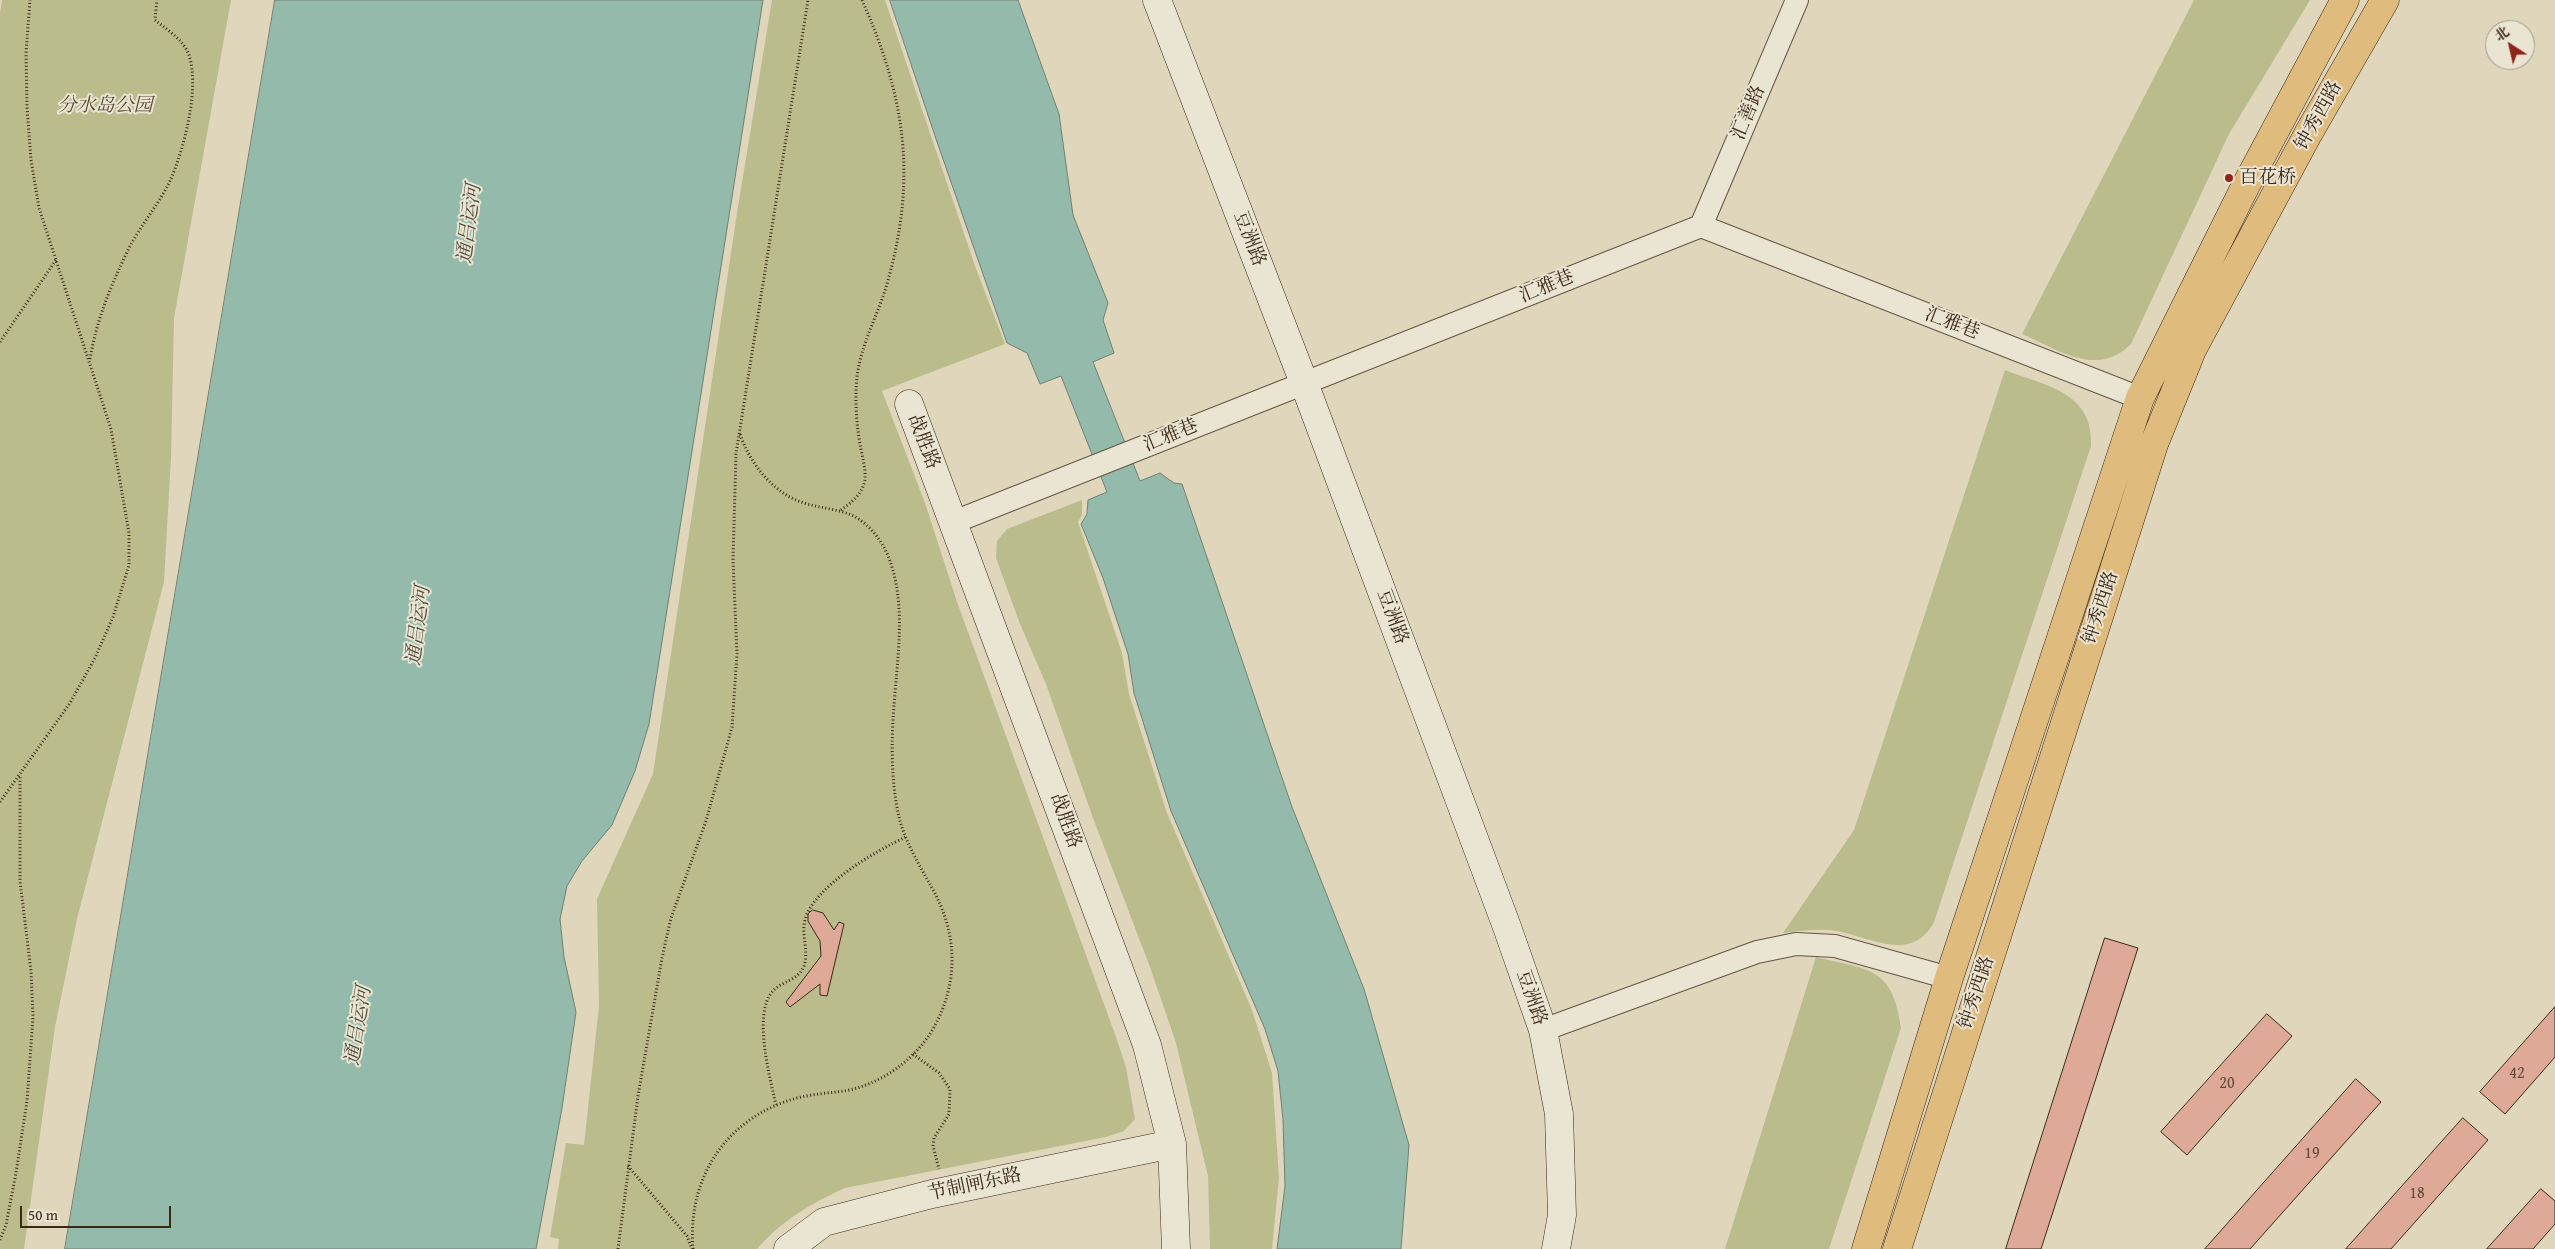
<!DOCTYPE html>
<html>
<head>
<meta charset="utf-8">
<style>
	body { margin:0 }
	#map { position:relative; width:2555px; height:1249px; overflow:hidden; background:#dfd6bc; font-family:"Gentium Book Plus","Noto Serif SC",serif }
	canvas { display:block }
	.north { position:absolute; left:2485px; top:20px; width:50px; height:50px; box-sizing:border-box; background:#eae4d3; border:1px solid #a49988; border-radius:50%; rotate:325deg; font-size:14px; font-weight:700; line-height:20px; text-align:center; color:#3c2818 }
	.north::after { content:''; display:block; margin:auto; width:18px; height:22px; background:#8f2418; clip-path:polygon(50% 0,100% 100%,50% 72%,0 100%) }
	.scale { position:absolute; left:20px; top:1206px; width:151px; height:22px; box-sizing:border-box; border:2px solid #3c2818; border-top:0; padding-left:6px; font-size:15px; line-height:18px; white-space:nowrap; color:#3c2818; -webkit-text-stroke:4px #eae4d3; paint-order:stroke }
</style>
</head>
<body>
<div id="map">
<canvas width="2555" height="1249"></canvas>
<div class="north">北</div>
<div class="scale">50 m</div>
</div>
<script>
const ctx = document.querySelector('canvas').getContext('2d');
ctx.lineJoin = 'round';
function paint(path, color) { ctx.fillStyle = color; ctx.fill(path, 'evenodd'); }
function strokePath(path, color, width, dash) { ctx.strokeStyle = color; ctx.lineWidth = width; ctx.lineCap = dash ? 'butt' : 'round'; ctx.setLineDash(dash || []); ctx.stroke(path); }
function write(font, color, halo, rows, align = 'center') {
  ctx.font = font + ' "Gentium Book Plus","Noto Serif SC",serif'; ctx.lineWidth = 4; ctx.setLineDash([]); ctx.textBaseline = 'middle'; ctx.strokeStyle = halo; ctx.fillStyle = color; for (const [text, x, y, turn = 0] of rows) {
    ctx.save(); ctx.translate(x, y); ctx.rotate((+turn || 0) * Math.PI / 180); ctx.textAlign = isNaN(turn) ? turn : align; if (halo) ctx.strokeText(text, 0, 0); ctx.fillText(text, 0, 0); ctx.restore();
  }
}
paint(new Path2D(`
	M 2,0 L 231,0 L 174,318 L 171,457 L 164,582 L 77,919 L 55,1027 L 24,1249 L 0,1249 L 0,13 Z
	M 772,0 L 885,0 L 975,266 L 1005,344 L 882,391 L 925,503 L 957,602 L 1116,1037 L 1126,1067 L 1135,1119 L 1124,1131 L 1106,1137 L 845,1188 C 812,1203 782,1220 757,1249 L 558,1249 L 559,1239 L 550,1237 L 566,1143 L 584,1145 L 599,1006 L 597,899 L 653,774 L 737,213 Z
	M 2194,0 L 2310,0 L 2229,134 L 2131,344 C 2097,378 2059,350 2022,334 Z
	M 2005,370 C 2046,386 2094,392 2091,446 L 1934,922 C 1911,966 1866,934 1830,930 C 1814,929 1799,931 1783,933 L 1854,830 Z
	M 1082,500 L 1082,515 L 1078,522 L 1122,653 L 1129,694 L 1167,813 L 1252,1010 L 1272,1073 L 1279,1178 L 1272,1249 L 1210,1249 L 1208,1176 L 1176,1043 L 1150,967 L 1093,818 L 1046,684 L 1020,624 L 996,558 L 997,541 L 1007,529 Z
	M 1816,957 C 1868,970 1893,966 1901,1028 L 1829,1249 L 1725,1249 Z`), '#babc8c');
const water = new Path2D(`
	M 275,0 L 763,0 L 649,724 L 635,771 L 612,825 L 582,861 L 567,886 L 560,919 L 564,957 L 576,1012 L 562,1108 L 536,1249 L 65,1249 Z
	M 890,0 L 1018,0 L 1059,114 L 1073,215 L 1108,303 L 1103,320 L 1114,353 L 1093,362 L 1140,481 L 1160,473 L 1174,483 L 1182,484 L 1292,807 L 1364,989 L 1409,1145 L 1401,1249 L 1277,1249 L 1285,1186 L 1283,1120 L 1278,1071 L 1265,1029 L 1171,811 L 1134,693 L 1128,654 L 1103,578 L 1081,524 L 1087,514 L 1088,500 L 1107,492 L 1061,376 L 1040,384 L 1027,353 L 1007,343 L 935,136 Z`);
paint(water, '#94baac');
strokePath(water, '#718071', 1);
const building = new Path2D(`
	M 813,910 L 823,913 L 834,930 L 839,922 L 844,924 L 827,996 L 820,995 L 820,984 L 790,1007 L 786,1002 L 821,956 L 820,941 L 808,921 L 808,914 Z
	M 2105,938 L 2138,948 L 2041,1249 L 2006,1249 Z
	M 2555,1007 L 2555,1057 L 2505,1114 L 2480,1092 Z
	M 2267,1014 L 2292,1036 L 2187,1155 L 2161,1132 Z
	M 2356,1079 L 2381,1102 L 2250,1249 L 2205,1249 Z
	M 2463,1118 L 2488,1140 L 2391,1249 L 2346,1249 Z
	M 2541,1189 L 2555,1201 L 2555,1224 L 2533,1249 L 2487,1249 Z`);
paint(building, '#deaa97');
strokePath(building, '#3c2818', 1);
const street = new Path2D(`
	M 1701,226 L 1797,0
	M 954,522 L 1701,226 L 2140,398
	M 1543,1030 L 1757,952 L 1796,944 L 1835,946 L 1949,978`);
const secondary = new Path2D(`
	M 1157,0 L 1304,383 L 1507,927 L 1543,1030 L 1559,1114 L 1562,1215 L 1556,1249
	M 909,404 L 1147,1045 L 1172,1144 L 1176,1249
	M 788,1249 L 824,1222 L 932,1194 L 1172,1144`);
const primary = new Path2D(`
	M 1866,1249 L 1949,978 L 2140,398 L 2246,185 L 2345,0
	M 1897,1249 L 2154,444 L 2192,350 L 2308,134 L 2385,0`);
strokePath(street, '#655441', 24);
strokePath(secondary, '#3c2818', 29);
strokePath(primary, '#3c2818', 29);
strokePath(new Path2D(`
	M 0,342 L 56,260
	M 90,359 C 97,319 109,290 127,252 C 139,227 158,206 170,181 C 184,149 200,89 189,55 C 183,39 167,30 155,20 L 157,0
	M 841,510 C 876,486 864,472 859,438 C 856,418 855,397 857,377 C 861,344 878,315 887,284 C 917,179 906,99 862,0
	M 0,802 L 70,703 L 95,658 L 113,617 L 129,565 L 129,533 L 111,429 L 39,208 L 31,160 L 27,107 L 26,53 L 30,0
	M 913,1054 L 939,1073 L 950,1089 L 949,1114 L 934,1138 L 933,1146 L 939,1169
	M 776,1105 C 770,1078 753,1015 772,992 C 781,981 798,981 804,966 C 809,951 801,935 805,920 C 813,887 877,850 906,837
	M 628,1166 L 687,1236 L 692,1249
	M 0,1240 L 6,1225 L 16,1173 L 27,1101 L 33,1017 L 31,971 L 20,881 L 20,775
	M 618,1249 L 638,1096 L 662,958 L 671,918 L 706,821 L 732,727 L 737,654 L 733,560 L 736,454 L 808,0
	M 693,1249 C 687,1177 727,1117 797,1098 C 813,1094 829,1093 844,1091 C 880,1085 915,1060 933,1029 C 959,983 958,934 932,888 C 920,866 905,842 899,817 C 891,782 891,741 894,706 C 897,660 906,609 891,564 C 884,541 866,518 843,512 C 829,508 815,507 801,502 C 771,491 750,463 740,434`), '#3c2818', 3, [1, 2.5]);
strokePath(street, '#eae4d3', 22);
strokePath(secondary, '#eae4d3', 28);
strokePath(primary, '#e0bb7e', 28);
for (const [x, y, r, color] of [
	[2229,178,5,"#8f2418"]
]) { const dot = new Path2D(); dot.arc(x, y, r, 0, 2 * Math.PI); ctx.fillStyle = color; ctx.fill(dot); strokePath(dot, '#eae4d3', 2); }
write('16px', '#644838', null, [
	["42",2517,1074],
	["20",2227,1084],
	["19",2312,1154],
	["18",2417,1194]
]);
write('italic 19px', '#55462f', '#eae4d3', [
	["分水岛公园",105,106]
]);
write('19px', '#3c2818', '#eae4d3', [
	["汇善路",1749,113,-67],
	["钟秀西路",2319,116,-61],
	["豆洲路",1249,239,69],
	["汇雅巷",1547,287,-22],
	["汇雅巷",1952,324,21],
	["汇雅巷",1171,436,-22],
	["战胜路",923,442,69],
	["钟秀西路",2101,608,-72],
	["豆洲路",1392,617,70],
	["战胜路",1065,821,70],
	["钟秀西路",1977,993,-72],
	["豆洲路",1531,998,71],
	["节制闸东路",975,1185,-12]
]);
write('19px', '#3c2818', '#eae4d3', [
	["百花桥",2239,178]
], 'left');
write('italic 20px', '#524c3d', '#eae4d3', [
	["通吕运河",470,224,-83],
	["通吕运河",419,626,-83],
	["通吕运河",359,1026,-81]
]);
</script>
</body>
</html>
